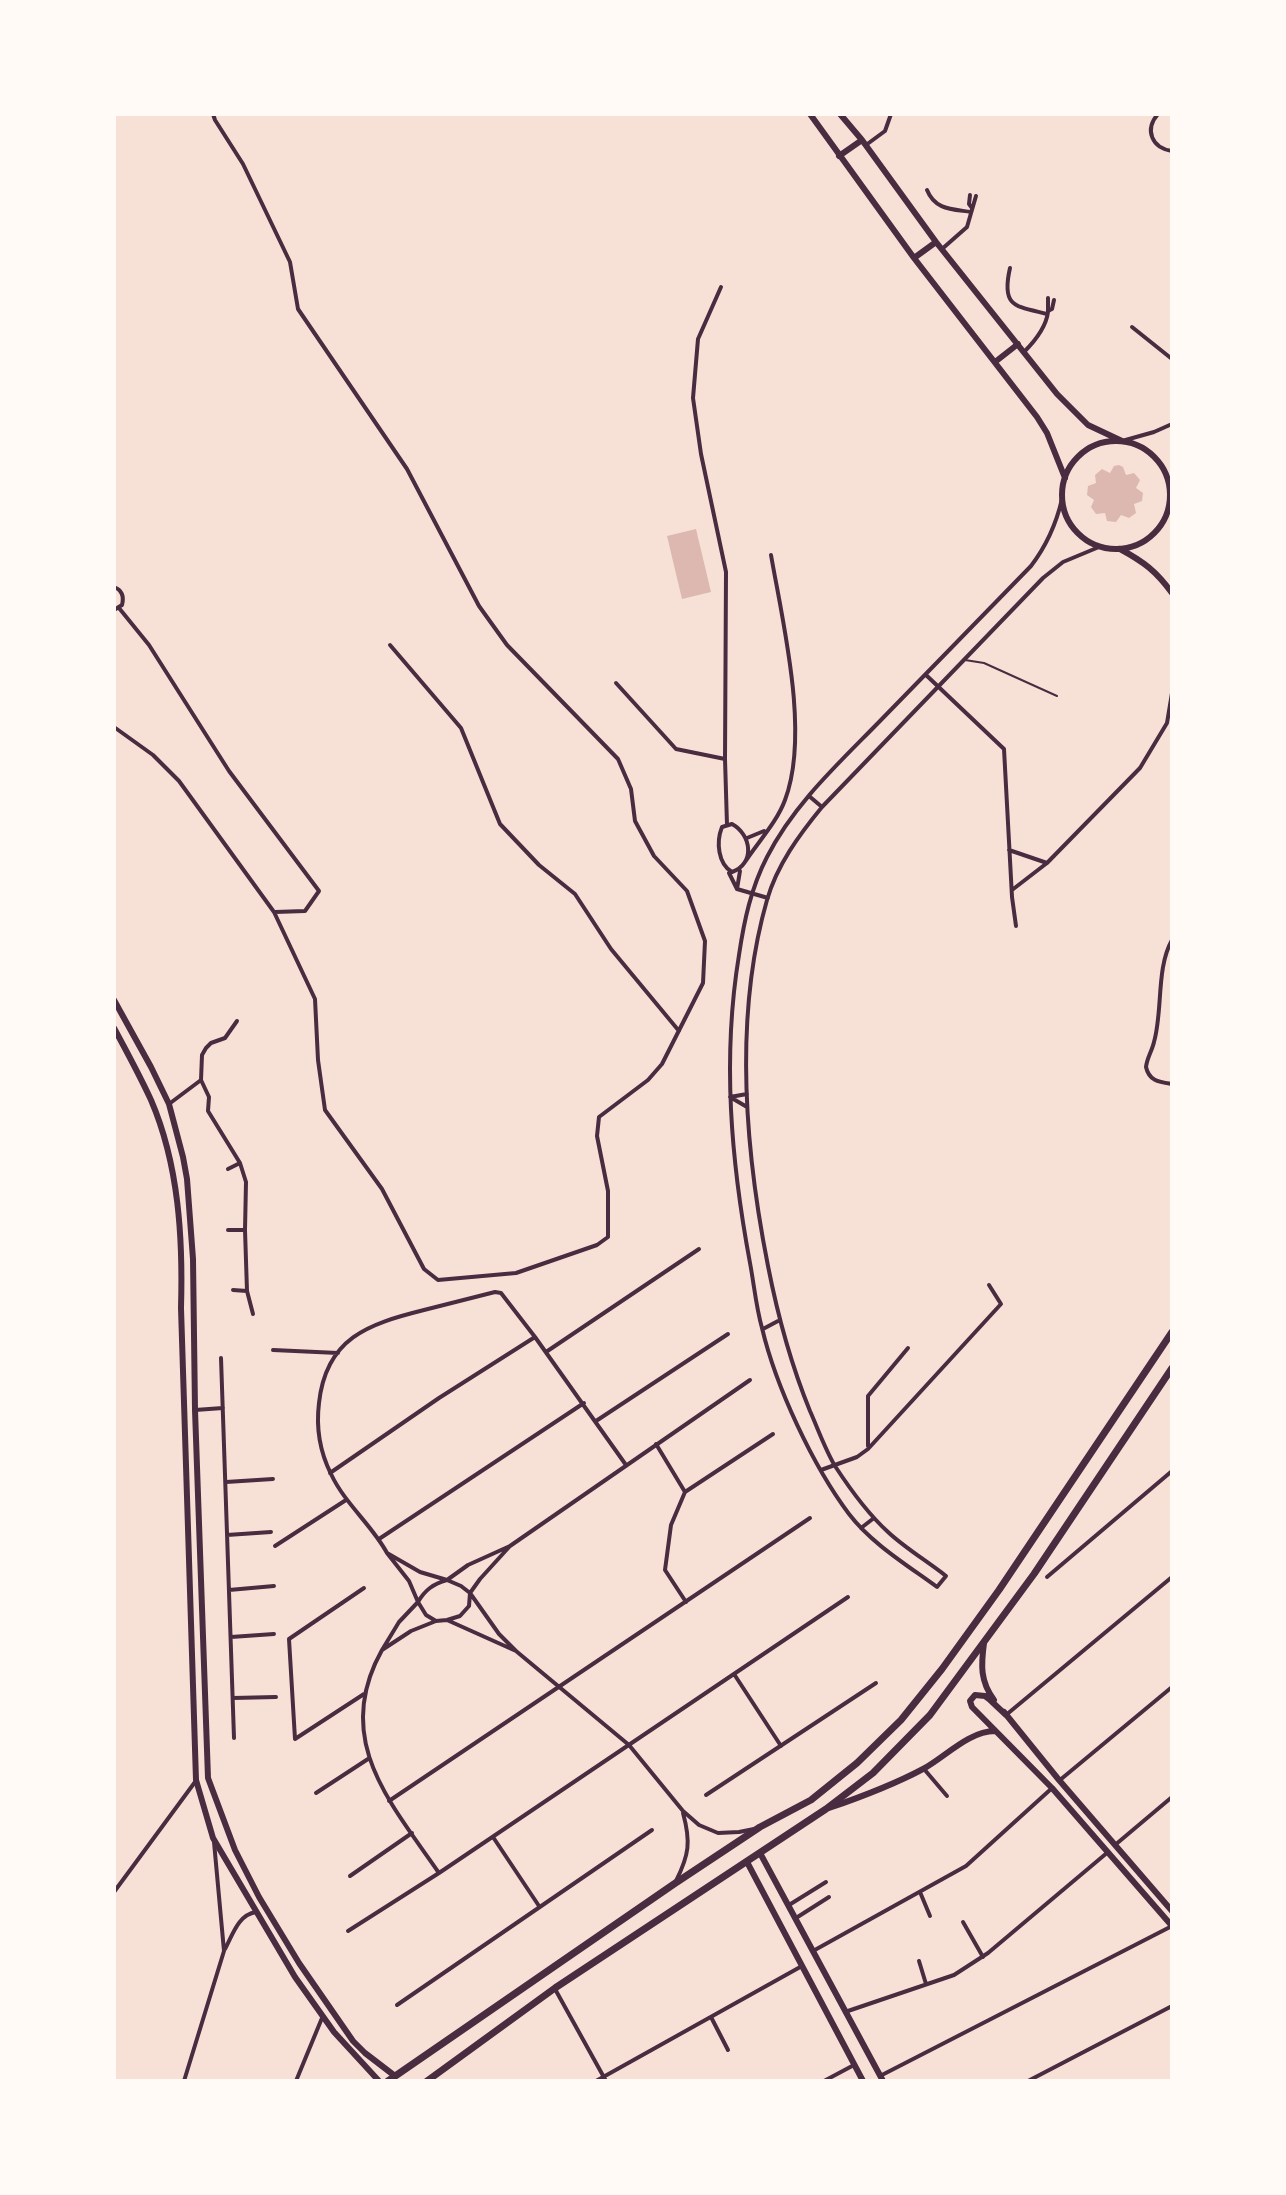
<!DOCTYPE html>
<html>
<head>
<meta charset="utf-8">
<style>
	body { margin:0 }
	#map { position:relative; width:1286px; height:2195px; overflow:hidden; background:#f7e1d7; font-family:Overpass,sans-serif }
	canvas { display:block }
	.frame { position:absolute; inset:0; border:116px solid #fffaf5; pointer-events:none }
</style>
</head>
<body>
<div id="map">
<canvas width="1286" height="2195"></canvas>
<div class="frame"></div>
</div>
<script>
const ctx = document.querySelector('canvas').getContext('2d');
ctx.lineJoin = 'round';
function paint(path, color) { ctx.fillStyle = color; ctx.fill(path, 'evenodd'); }
function strokePath(path, color, width, dash) { ctx.strokeStyle = color; ctx.lineWidth = width; ctx.lineCap = dash ? 'butt' : 'round'; ctx.setLineDash(dash || []); ctx.stroke(path); }
paint(new Path2D(`
	M 1119,465 L 1123,467 L 1126,475 L 1134,473 L 1140,480 L 1136,488 L 1143,493 L 1142,501 L 1134,504 L 1136,513 L 1129,518 L 1121,515 L 1116,522 L 1107,521 L 1105,513 L 1096,514 L 1091,507 L 1094,500 L 1087,495 L 1088,486 L 1096,483 L 1095,475 L 1102,469 L 1110,473 L 1114,466 Z
	M 696,529 L 711,592 L 682,599 L 667,536 Z`), '#dcb8b0');
strokePath(new Path2D(`
	M 965,660 L 984,663 L 1057,696`), '#4a2c40', 2);
strokePath(new Path2D(`
	M 1158,114 C 1144,130 1152,148 1172,151
	M 866,145 L 885,131 L 891,114
	M 927,190 C 935,210 952,209 971,212
	M 970,195 L 969,204 L 972,208
	M 942,249 L 967,227 L 976,196
	M 1010,268 C 1001,307 1015,306 1047,314
	M 721,287 L 698,339 L 693,398 L 701,454 L 726,572 L 725,759 L 727,825
	M 1048,311 L 1052,309 L 1054,300
	M 1132,327 L 1172,359
	M 1024,352 C 1035,341 1046,328 1048,312 C 1048,307 1048,303 1048,298
	M 1122,441 L 1154,432 L 1172,424
	M 1170,491 L 1172,486
	M 1062,499 C 1056,525 1047,545 1031,566 C 981,618 930,670 879,722 C 838,764 794,804 767,857 C 751,888 744,921 739,955 C 722,1058 731,1161 750,1263 C 754,1284 756,1307 762,1328 C 776,1387 813,1466 849,1514 C 872,1544 907,1565 937,1587 L 946,1576 C 927,1561 905,1548 888,1532 C 867,1513 850,1489 835,1466 C 825,1449 818,1429 810,1411 C 790,1362 778,1317 768,1266 C 745,1150 734,1015 767,900 C 777,865 799,835 822,807 L 1043,578 L 1063,562 L 1099,547
	M 114,587 C 122,590 124,597 122,605 L 114,610
	M 119,608 L 149,645 L 229,771 L 319,891 L 305,911 L 275,912
	M 390,645 L 461,728 L 500,824 L 539,865 L 575,894 L 611,949 L 679,1031
	M 926,675 L 1004,749 L 1012,897 L 1016,926
	M 616,683 L 676,749 L 725,759
	M 114,727 L 153,755 L 179,781 L 274,912 L 315,999 L 318,1060 L 325,1110 L 382,1189 L 424,1269 L 438,1280 L 516,1273 L 597,1245 L 608,1237 L 608,1191 L 597,1136 L 599,1117 L 648,1080 L 662,1064 L 703,983 L 705,941 L 687,891 L 654,856 L 635,821 L 631,789 L 618,759 L 507,645 L 479,606 L 407,469 L 298,309 L 290,262 L 243,164 L 215,120 L 213,114
	M 809,796 L 822,807
	M 732,824 C 752,835 755,864 732,872 C 718,864 716,842 722,827 Z
	M 747,838 L 764,831
	M 1009,850 L 1047,863 L 1012,890
	M 745,862 C 758,842 777,822 785,800 C 810,734 783,624 771,555
	M 1047,863 L 1140,768 L 1167,723 L 1172,693
	M 729,873 L 737,889 L 740,871
	M 737,889 L 768,898
	M 1172,940 C 1156,968 1163,1011 1154,1042 C 1152,1051 1147,1058 1146,1067 C 1149,1081 1159,1082 1172,1084
	M 237,1021 L 225,1038 L 211,1043 L 206,1048 L 202,1055 L 201,1080 L 209,1097 L 208,1111 L 240,1163 L 246,1182 L 245,1230 L 247,1291 L 253,1314
	M 747,1094 L 730,1097 L 747,1107
	M 169,1104 L 201,1080
	M 228,1169 L 240,1163
	M 228,1230 L 245,1230
	M 233,1290 L 247,1291
	M 763,1329 L 778,1321
	M 273,1350 L 338,1353
	M 546,1352 L 699,1249
	M 221,1358 L 234,1738
	M 195,1410 L 223,1408
	M 596,1421 L 728,1334
	M 656,1444 L 685,1492 L 671,1525 L 665,1570 L 686,1602
	M 868,1446 L 868,1396 L 908,1348
	M 821,1470 L 857,1457 L 868,1449 L 1001,1304 L 989,1285
	M 330,1473 L 439,1398 L 535,1337
	M 226,1482 L 273,1479
	M 685,1492 L 773,1434
	M 861,1528 L 874,1518
	M 227,1535 L 271,1532
	M 379,1539 L 584,1403
	M 275,1546 L 346,1500
	M 510,1546 L 750,1380
	M 387,1553 C 372,1525 345,1504 331,1474 C 320,1452 316,1427 319,1403 C 326,1338 368,1324 424,1310 C 447,1304 471,1298 495,1292 L 501,1293 L 535,1337 L 626,1465
	M 1047,1577 L 1172,1471
	M 229,1590 L 274,1586
	M 436,1621 L 411,1631 L 382,1650 L 399,1622 L 418,1602 L 409,1581 L 387,1553 L 420,1572 L 447,1580 L 468,1565 L 510,1546 L 480,1579 L 470,1593 L 469,1606 L 460,1616 L 447,1620 L 436,1621 L 426,1615 L 418,1602 C 425,1590 433,1584 447,1580 L 461,1586 L 470,1593 L 499,1634 L 516,1651 L 447,1620
	M 231,1637 L 274,1634
	M 382,1650 C 332,1739 390,1802 439,1873
	M 516,1651 L 629,1745 L 683,1811 L 699,1825 L 718,1833 L 739,1832 L 754,1829
	M 734,1674 L 781,1746
	M 364,1694 L 295,1739 L 289,1639 L 364,1588
	M 233,1698 L 276,1697
	M 1006,1715 L 1172,1577
	M 924,1769 L 947,1796
	M 1060,1780 L 1172,1687
	M 316,1793 L 368,1759
	M 706,1795 L 876,1683
	M 389,1801 L 810,1518
	M 493,1837 L 539,1906
	M 1115,1845 L 1172,1797
	M 350,1876 L 412,1833
	M 676,1881 C 689,1855 691,1842 683,1813
	M 114,1892 L 195,1782
	M 920,1892 L 930,1916
	M 789,1905 L 826,1882
	M 796,1918 L 829,1897
	M 963,1922 L 983,1957
	M 348,1931 L 439,1873 L 848,1597
	M 225,1949 C 233,1934 238,1915 256,1912
	M 813,1951 L 966,1866 L 1051,1789
	M 919,1961 L 926,1984
	M 555,1989 L 606,2081
	M 397,2005 L 652,1830
	M 845,2012 L 954,1975 L 988,1953 L 1108,1852
	M 711,2017 L 728,2050
	M 880,2076 L 1172,1926
	M 184,2081 L 224,1951 L 214,1842
	M 296,2081 L 322,2018
	M 596,2081 L 802,1966
	M 824,2081 L 854,2065
	M 1028,2081 L 1172,2006`), '#4a2c40', 4);
strokePath(new Path2D(`
	M 810,114 L 914,258 L 1037,417 L 1047,433 L 1065,478
	M 840,114 L 862,140 L 936,242 L 1057,394 L 1088,425 L 1122,441
	M 839,156 L 862,140
	M 914,258 L 936,242
	M 995,362 L 1018,344
	M1062 495a54 54 0 1 1 108 0a54 54 0 1 1-108 0Z
	M 1120,549 C 1144,562 1156,571 1172,593
	M 114,1000 L 151,1067 L 169,1104 L 183,1157 L 187,1179 L 193,1259 L 195,1410 L 208,1778 L 235,1850 L 259,1897 L 299,1963 L 353,2041 L 365,2053 L 395,2076
	M 114,1028 C 127,1052 140,1076 151,1100 C 179,1165 183,1239 181,1308 L 196,1780 L 213,1838 L 295,1977 L 334,2032 L 379,2081
	M 984,1643 C 981,1665 980,1681 994,1700
	M 1004,1712 L 1059,1780 L 1172,1911
	M 1006,1715 L 989,1699 L 985,1696 L 975,1695 L 970,1701 L 972,1707 L 1052,1788 L 1172,1926
	M 829,1808 C 861,1797 893,1785 923,1769 C 945,1757 969,1731 995,1731
	M 760,1853 L 883,2081
	M 747,1862 L 863,2081`), '#4a2c40', 6);
strokePath(new Path2D(`
	M 388,2081 L 674,1884 L 760,1827 L 811,1800 L 857,1763 L 901,1720 L 942,1669 L 999,1590 L 1172,1332
	M 427,2081 L 555,1988 L 826,1809 L 873,1773 L 930,1715 L 1034,1574 L 1172,1368`), '#4a2c40', 7);
</script>
</body>
</html>
